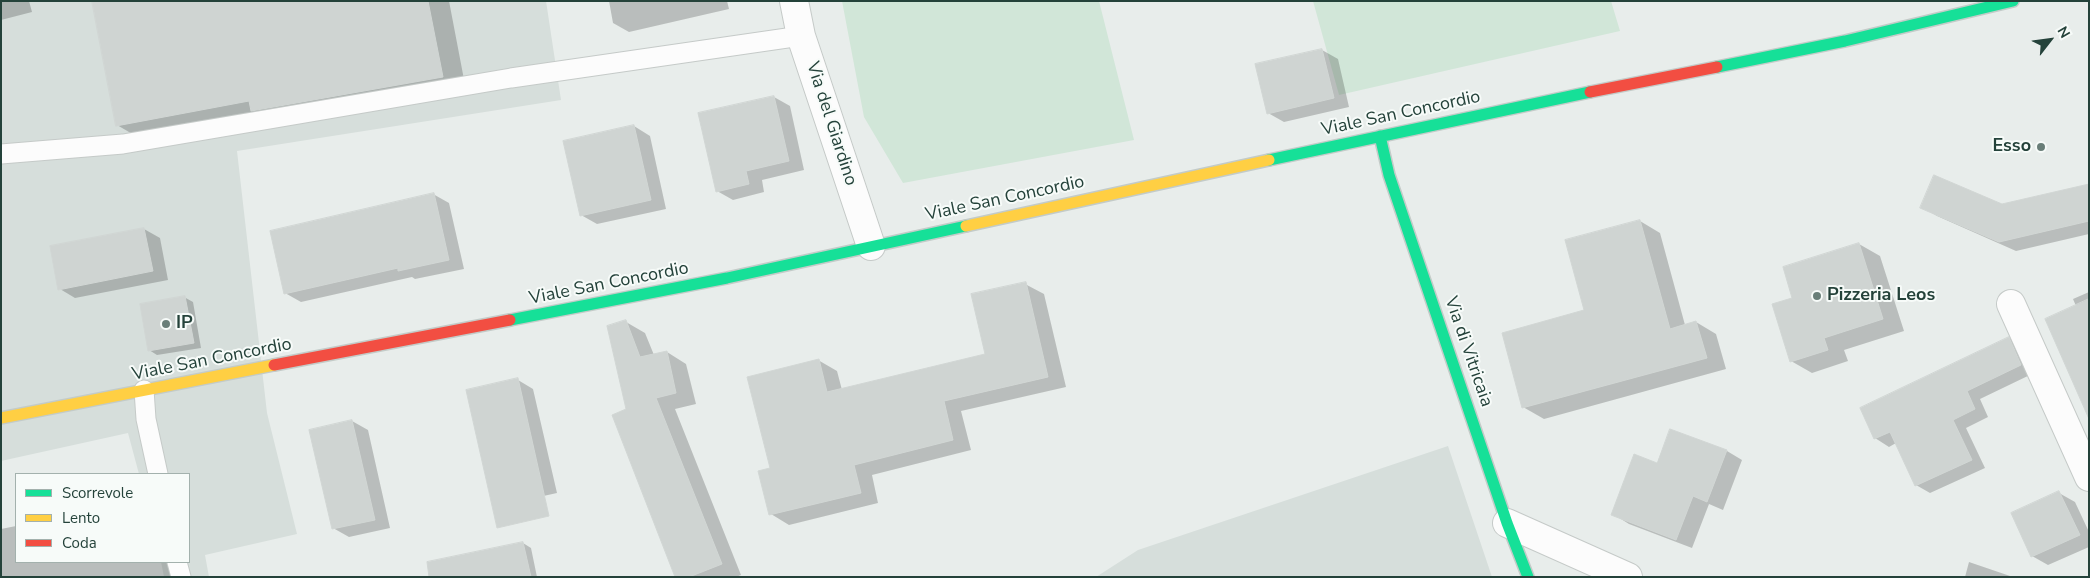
<!DOCTYPE html>
<html>
<head>
<meta charset="utf-8">
<style>
	body { margin:0 }
	#map { position:relative; width:2090px; height:578px; overflow:hidden; background:#e8edeb; font-family:"Nunito Sans",sans-serif }
	canvas { display:block }
	.frame { position:absolute; inset:0; border:2px solid #24423a; pointer-events:none }
	.legend { position:absolute; left:15px; top:473px; width:175px; height:90px; box-sizing:border-box; background:#f7fbf9; border:1px solid #a3b1ad; margin:0; padding:6px 9px; list-style:none; font-size:15px; color:#24423a }
	.legend li { display:flex; align-items:center; gap:10px; height:25px }
	.legend b { width:25px; border:1px solid #a3b1ad }
	.north { position:absolute; left:2025px; top:15px; width:50px; height:50px; -webkit-text-stroke:4px #f7fbf9; paint-order:stroke; rotate:60deg; font-size:14px; font-weight:700; line-height:20px; text-align:center; color:#24423a }
	.north::after { content:''; display:block; margin:auto; width:18px; height:22px; background:#24423a; clip-path:polygon(50% 0,100% 100%,50% 72%,0 100%) }
</style>
</head>
<body>
<div id="map">
<canvas width="2090" height="578"></canvas>
<div class="frame"></div>
<ul class="legend">
<li><b style="height:6px;background:#16e098"></b>Scorrevole</li>
<li><b style="height:6px;background:#ffcf43"></b>Lento</li>
<li><b style="height:6px;background:#f24e42"></b>Coda</li>
</ul>
<div class="north">N</div>
</div>
<script>
const ctx = document.querySelector('canvas').getContext('2d');
ctx.lineJoin = 'round';
function paint(path, color) { ctx.fillStyle = color; ctx.fill(path, 'evenodd'); }
function strokePath(path, color, width, dash) { ctx.strokeStyle = color; ctx.lineWidth = width; ctx.lineCap = dash ? 'butt' : 'round'; ctx.setLineDash(dash || []); ctx.stroke(path); }
function write(font, color, halo, rows, align = 'center') {
  ctx.font = font + ' "Nunito Sans",sans-serif'; ctx.lineWidth = 4; ctx.setLineDash([]); ctx.textBaseline = 'middle'; ctx.strokeStyle = halo; ctx.fillStyle = color; for (const [text, x, y, turn = 0] of rows) {
    ctx.save(); ctx.translate(x, y); ctx.rotate((+turn || 0) * Math.PI / 180); ctx.textAlign = isNaN(turn) ? turn : align; if (halo) ctx.strokeText(text, 0, 0); ctx.fillText(text, 0, 0); ctx.restore();
  }
}
paint(new Path2D(`
	M 1,1 L 546,1 L 561,100 L 237,151 L 267,413 L 297,534 L 205,555 L 209,577 L 164,577 L 161,562 L 189,562 L 189,474 L 139,474 L 128,433 L 1,461 Z
	M 1448,446 L 1492,577 L 1096,577 L 1138,550 Z`), '#d6dedb');
paint(new Path2D(`
	M 842,1 L 1099,1 L 1134,140 L 903,183 L 864,117 Z
	M 1313,1 L 1611,1 L 1620,31 L 1339,95 Z`), '#d1e6d8');
paint(new Path2D(`
	M 1,1 L 29,1 L 32,12 L 1,20 Z
	M 93,1 L 449,1 L 466,90 L 141,139 L 117,125 Z
	M 609,1 L 727,1 L 729,9 L 629,32 L 613,23 Z
	M 1322,50 L 1338,59 L 1349,107 L 1284,122 L 1268,113 Z
	M 774,97 L 790,106 L 804,170 L 762,180 L 764,192 L 733,200 L 717,191 Z
	M 634,126 L 650,136 L 666,209 L 597,224 L 581,215 Z
	M 2089,186 L 2089,234 L 2016,251 L 1937,216 L 1922,207 L 2002,206 Z
	M 433,194 L 449,203 L 464,269 L 415,279 L 412,277 L 301,302 L 285,293 Z
	M 1640,221 L 1660,233 L 1685,325 L 1696,322 L 1716,334 L 1726,369 L 1544,419 L 1523,407 L 1586,311 Z
	M 144,229 L 160,238 L 168,280 L 75,298 L 60,289 Z
	M 1859,244 L 1880,256 L 1904,331 L 1844,350 L 1848,361 L 1812,373 L 1791,361 L 1794,299 Z
	M 1025,284 L 1044,294 L 1066,387 L 961,411 L 971,450 L 872,475 L 878,503 L 789,525 L 771,514 L 771,469 L 818,360 L 837,371 L 842,390 L 986,355 Z
	M 2089,292 L 2089,392 L 2076,306 L 2073,299 Z
	M 184,297 L 193,302 L 201,348 L 157,355 L 149,350 Z
	M 626,322 L 645,333 L 654,355 L 667,352 L 686,364 L 696,404 L 675,409 L 741,575 L 736,577 L 677,577 L 628,410 Z
	M 2009,338 L 2023,346 L 2034,373 L 1980,399 L 1988,417 L 1966,428 L 1985,468 L 1930,493 L 1916,485 L 1896,443 L 1889,447 L 1875,438 Z
	M 518,380 L 533,389 L 557,493 L 507,504 Z
	M 352,421 L 368,430 L 390,528 L 349,537 L 333,528 Z
	M 1671,430 L 1727,451 L 1742,460 L 1723,510 L 1709,504 L 1692,548 L 1629,524 L 1613,514 L 1657,464 Z
	M 2059,493 L 2075,502 L 2089,532 L 2089,547 L 2048,565 L 2032,556 Z
	M 16,526 L 16,562 L 168,562 L 171,577 L 1,577 L 1,529 Z
	M 523,543 L 531,548 L 537,577 L 446,577 Z
	M 1969,562 L 2013,577 L 1965,577 Z`), '#0003');
const building = new Path2D(`
	M 92,1 L 428,1 L 443,77 L 251,111 L 249,101 L 116,126 Z
	M 1322,49 L 1334,98 L 1267,114 L 1255,64 Z
	M 774,96 L 789,161 L 746,171 L 749,184 L 716,192 L 698,113 Z
	M 634,125 L 651,200 L 580,216 L 563,141 Z
	M 1934,175 L 2002,204 L 2089,184 L 2089,221 L 1999,242 L 1920,208 Z
	M 434,193 L 449,260 L 398,271 L 398,268 L 284,294 L 270,231 Z
	M 1640,220 L 1670,329 L 1696,321 L 1707,358 L 1522,408 L 1502,333 L 1584,310 L 1565,240 Z
	M 144,228 L 153,271 L 58,290 L 50,246 Z
	M 1859,243 L 1883,319 L 1824,338 L 1828,350 L 1790,362 L 1772,304 L 1792,298 L 1783,267 Z
	M 1026,282 L 1048,377 L 944,401 L 953,440 L 854,465 L 861,493 L 769,515 L 758,471 L 770,468 L 747,377 L 819,359 L 827,392 L 985,354 L 971,294 Z
	M 185,296 L 194,343 L 148,351 L 140,304 Z
	M 2089,299 L 2089,419 L 2045,319 Z
	M 626,320 L 640,357 L 667,351 L 676,393 L 656,398 L 722,564 L 689,577 L 675,577 L 612,415 L 626,409 L 607,326 Z
	M 2009,337 L 2021,365 L 1967,391 L 1975,409 L 1953,420 L 1972,460 L 1915,486 L 1890,432 L 1874,439 L 1860,408 Z
	M 518,378 L 549,516 L 497,528 L 466,390 Z
	M 352,420 L 375,520 L 332,529 L 309,430 Z
	M 1670,429 L 1727,450 L 1707,502 L 1693,496 L 1676,540 L 1611,515 L 1634,454 L 1657,463 Z
	M 2059,491 L 2080,535 L 2031,557 L 2011,513 Z
	M 523,542 L 531,577 L 429,577 L 427,562 Z`);
paint(building, '#cfd4d2');
strokePath(building, '#d1d6d4', 1);
const lane = new Path2D(`
	M 1,154 L 123,144 L 511,78 L 801,36
	M 144,390 L 146,419 L 158,474
	M 177,562 L 181,577`);
const street = new Path2D(`
	M 794,1 L 801,36 L 871,246
	M 2011,304 L 2089,477
	M 1507,523 L 1628,577`);
const fast = new Path2D(`
	M 1717,67 L 1845,41 L 2013,1
	M 1380,136 L 1389,175 L 1507,523 L 1528,577
	M 1269,160 L 1590,92
	M 510,320 L 727,278 L 966,226`);
const slow = new Path2D(`
	M 966,226 L 1269,160
	M 1,418 L 274,365`);
const jam = new Path2D(`
	M 1590,92 L 1717,67
	M 274,365 L 510,320`);
strokePath(lane, '#c5cac8', 21);
strokePath(street, '#c5cac8', 30);
strokePath(fast, '#c3cbc8', 14);
strokePath(slow, '#c3cbc8', 14);
strokePath(jam, '#c3cbc8', 14);
strokePath(lane, '#fcfcfc', 19);
strokePath(street, '#fcfcfc', 28);
strokePath(fast, '#16e098', 11);
strokePath(slow, '#ffcf43', 11);
strokePath(jam, '#f24e42', 11);
for (const [x, y, r, color] of [
	[2041,147,5,"#697e78"],
	[1817,296,5,"#697e78"],
	[166,324,5,"#697e78"]
]) { const dot = new Path2D(); dot.arc(x, y, r, 0, 2 * Math.PI); ctx.fillStyle = color; ctx.fill(dot); strokePath(dot, '#f7fbf9', 2); }
write('18px', '#24423a', '#f7fbf9', [
	["Viale San Concordio",1401,114,-12],
	["Via del Giardino",831,124,72],
	["Viale San Concordio",1005,199,-12],
	["Viale San Concordio",609,284,-11],
	["Via di Vitricaia",1468,352,71],
	["Viale San Concordio",212,360,-11]
]);
write('bold 18px', '#24423a', '#f7fbf9', [
	["Esso",2031,147,"right"],
	["Pizzeria Leos",1827,296],
	["IP",176,324]
], 'left');
</script>
</body>
</html>
